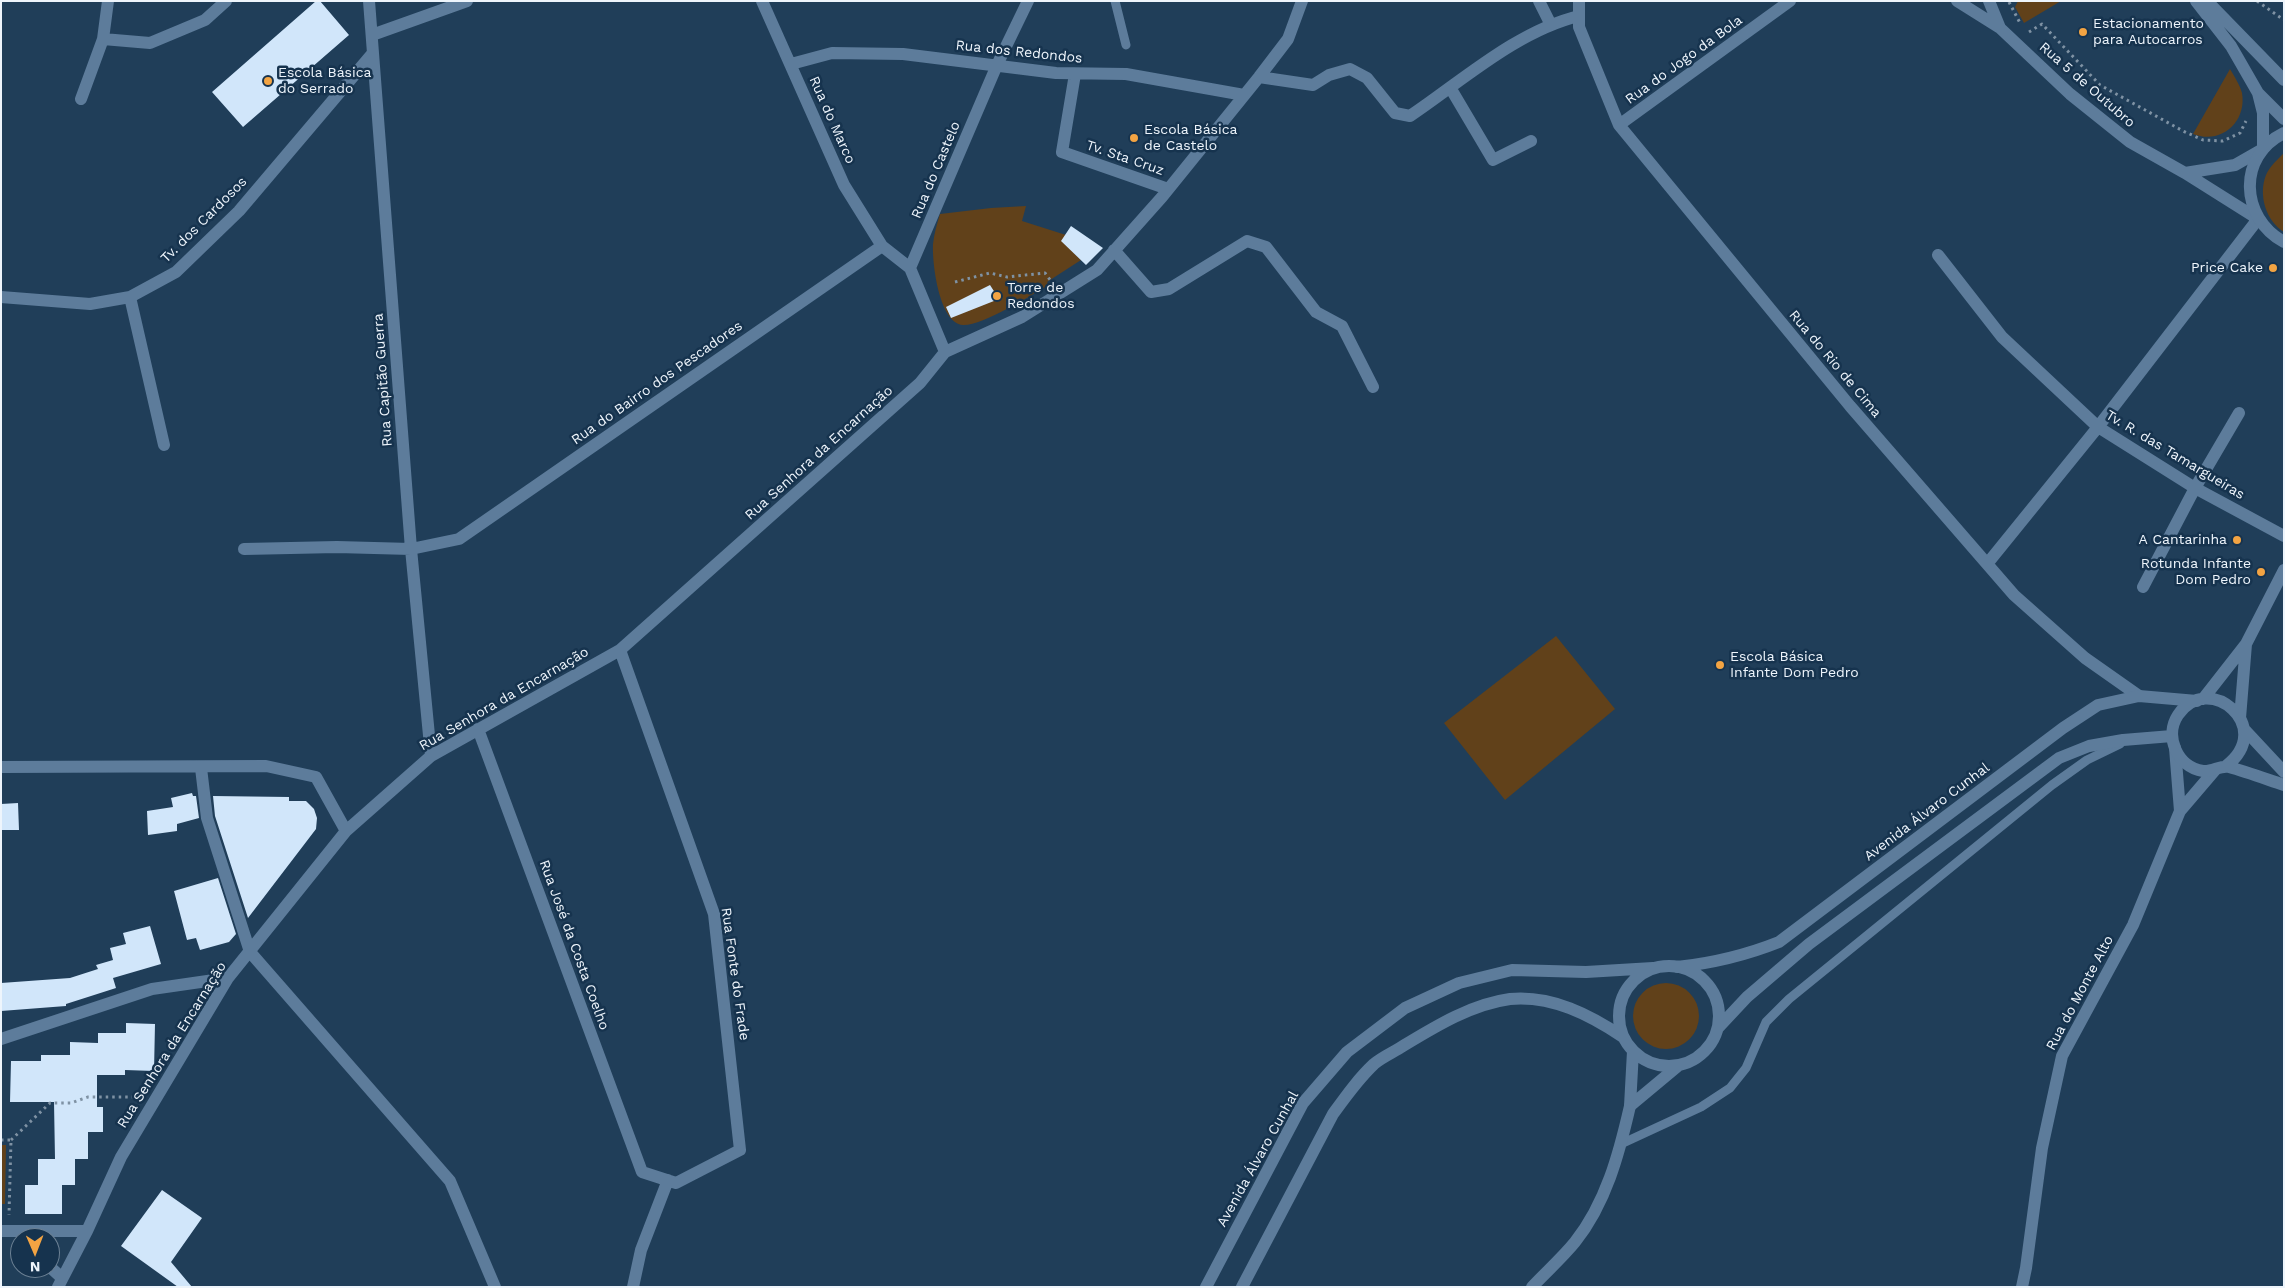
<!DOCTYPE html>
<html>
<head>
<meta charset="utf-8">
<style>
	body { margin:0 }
	#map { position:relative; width:2285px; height:1288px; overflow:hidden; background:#203e59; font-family:"Work Sans",sans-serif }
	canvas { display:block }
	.frame { position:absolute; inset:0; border:2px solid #eef5fc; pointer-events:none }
	.north { position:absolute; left:10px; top:1228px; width:50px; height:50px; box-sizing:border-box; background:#16334e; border:1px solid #6c8194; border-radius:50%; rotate:179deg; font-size:14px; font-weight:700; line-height:20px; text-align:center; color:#eef5fc }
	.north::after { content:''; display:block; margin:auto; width:18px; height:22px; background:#f3a443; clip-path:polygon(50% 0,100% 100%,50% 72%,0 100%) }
</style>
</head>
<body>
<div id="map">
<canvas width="2285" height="1288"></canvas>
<div class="frame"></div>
<div class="north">N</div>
</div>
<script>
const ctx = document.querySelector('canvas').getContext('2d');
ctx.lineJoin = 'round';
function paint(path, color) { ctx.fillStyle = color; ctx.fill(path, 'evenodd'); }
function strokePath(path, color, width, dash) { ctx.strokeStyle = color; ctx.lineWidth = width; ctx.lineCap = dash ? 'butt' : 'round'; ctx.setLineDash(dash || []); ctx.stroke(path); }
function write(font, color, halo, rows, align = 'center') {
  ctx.font = font + ' "Work Sans",sans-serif'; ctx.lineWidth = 5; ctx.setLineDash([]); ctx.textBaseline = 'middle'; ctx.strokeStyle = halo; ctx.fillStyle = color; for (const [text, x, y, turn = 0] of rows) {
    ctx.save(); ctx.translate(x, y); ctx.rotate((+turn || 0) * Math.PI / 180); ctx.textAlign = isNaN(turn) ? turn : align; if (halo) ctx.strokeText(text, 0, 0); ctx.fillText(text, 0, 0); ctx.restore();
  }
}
paint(new Path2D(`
	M 2018,1 L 2061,1 L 2024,23 L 2015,7 Z
	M 2230,69 C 2234,76 2240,85 2242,93 C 2247,122 2221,145 2193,134 Z
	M 2284,153 L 2284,232 C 2266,221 2258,195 2266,175 C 2270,166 2277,160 2284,153 Z
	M 1026,206 L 1022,221 L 1066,235 L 1062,241 L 1081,260 L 1047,282 L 1049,285 C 1031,295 982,326 963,325 C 939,323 932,263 933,244 C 934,234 937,224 940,214 L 991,208 Z
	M 1556,636 L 1615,709 L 1505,800 L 1444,723 Z
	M1633 1016a33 33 0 1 1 66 0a33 33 0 1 1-66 0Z
	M 1,1145 L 6,1145 L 5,1204 L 1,1204 Z`), '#61411a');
paint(new Path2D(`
	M 316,1 L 320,1 L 349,35 L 243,127 L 212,92 Z
	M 1071,226 L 1103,248 L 1086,265 L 1061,241 Z
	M 990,285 L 999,299 L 951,318 L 946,307 Z
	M 192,793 L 193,796 L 196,796 L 199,818 L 177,824 L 177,831 L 148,835 L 147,811 L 173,807 L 171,798 Z
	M 213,796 L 289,797 L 289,801 L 306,801 L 314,809 L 317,818 L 316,829 L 248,918 L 215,816 Z
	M 18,803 L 19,830 L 1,830 L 1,804 Z
	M 218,878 L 236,934 L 229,942 L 200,950 L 196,938 L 187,940 L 174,891 Z
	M 150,926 L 161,964 L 113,978 L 116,988 L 66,1004 L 66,1006 L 1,1011 L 1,983 L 70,978 L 98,969 L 96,965 L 113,960 L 110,948 L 126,944 L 123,933 Z
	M 126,1023 L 155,1024 L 154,1071 L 125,1070 L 125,1075 L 97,1075 L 97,1107 L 103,1107 L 103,1132 L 88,1132 L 88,1159 L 75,1159 L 75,1185 L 62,1185 L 62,1214 L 25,1214 L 25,1185 L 38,1185 L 38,1159 L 55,1159 L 54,1102 L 10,1102 L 11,1061 L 41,1061 L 41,1055 L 70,1055 L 70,1042 L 98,1043 L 98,1033 L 126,1033 Z
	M 162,1190 L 202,1218 L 171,1262 L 192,1287 L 178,1287 L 121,1246 Z`), '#d1e6fa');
strokePath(new Path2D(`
	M 2257,1 L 2284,20
	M 2009,2 L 2020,23
	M 2029,32 L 2042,24 L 2100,85 L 2183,131 L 2203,140 L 2223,141 L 2240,133 L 2246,121
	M 955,282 L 990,273 L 1007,277 L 1045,273 L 1051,281
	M 1,1140 L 11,1140 L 9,1215
	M 11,1140 L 50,1103 L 71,1103 L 88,1097 L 139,1097`), '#7f92a4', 3, [2.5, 4]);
strokePath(new Path2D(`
	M 1115,1 L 1126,45
	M 1621,1144 L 1701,1107 L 1730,1088 L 1746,1068 L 1766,1022 L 1789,999 L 2052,785 L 2087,760 L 2120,744`), '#5d7c9b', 9);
strokePath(new Path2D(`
	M 369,1 L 411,549 L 431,756
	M 762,1 L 844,185 L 882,246
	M 1539,1 L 1551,25
	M 1579,1 L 1579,27 L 1619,125 L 1850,406 L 2014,595 L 2085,658 L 2139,696
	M 1957,1 L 2000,28
	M 372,35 L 467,1
	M 103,39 L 150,43 L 205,20 L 226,1
	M 791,64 L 832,53 L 903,54 L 1056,73 L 1126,74 L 1244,95
	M 1075,74 L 1062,152 L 1168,189
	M 1259,77 L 1313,85 L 1329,75 L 1350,69 L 1367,78 L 1395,113 L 1410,116 C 1462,81 1517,31 1579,16
	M 1451,89 L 1493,160 L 1531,141
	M 81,99 L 103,39 L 108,1
	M 1619,125 L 1790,1
	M 2185,173 L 2235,165 L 2263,149
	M 1114,250 L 1151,292 L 1169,289 L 1247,241 L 1266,247 L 1316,312 L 1342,326 L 1373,387
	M 1938,255 L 2002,337 L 2098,427 L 2195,488 L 2284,536
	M 1,297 L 90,304 L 130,297 L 176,272 L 239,211 L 373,53
	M 130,297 L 164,445
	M 945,352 L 910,268 L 997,65 L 1028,1
	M 244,549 L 337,547 L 411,549 L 459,539 L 882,246 L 910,268
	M 1987,564 L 2098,427 L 2258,219 L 2185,173 L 2130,142 L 2070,94 L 2000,28 L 1989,1
	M 2143,587 L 2195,488 L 2239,413
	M 478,729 L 642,1172 L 676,1183 L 740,1150 L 714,914 L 620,650
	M 2175,748 L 2180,811
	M 1,767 L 266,766 L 316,777 L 346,831
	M 201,768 L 207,818 L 250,952 L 450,1181 L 495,1287
	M 1,1039 L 152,989 L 228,978
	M 1,1231 L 87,1231
	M 50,1267 L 62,1278
	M 58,1287 L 87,1231 L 121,1157 L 228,978 L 346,831 L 431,756 L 620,650 L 920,383 L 945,352 L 1022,317 L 1097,270 L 1162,197 L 1259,77 L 1288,39 L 1302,1
	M 633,1287 L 641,1250 L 668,1180
	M 1532,1287 C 1546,1272 1562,1258 1575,1242 C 1606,1203 1619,1154 1630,1106
	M 2022,1287 L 2026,1268 L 2042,1148 L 2062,1056 L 2133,925 L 2180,811 L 2215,770`), '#5d7c9b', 12);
strokePath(new Path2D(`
	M 2196,1 L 2231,46 L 2258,93 L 2284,119
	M 2207,1 L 2284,80
	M 2258,93 L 2263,113 L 2263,149
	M 2284,133 C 2237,156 2240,218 2284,242
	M 2203,699 L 2246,644 L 2284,570
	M 2240,718 L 2246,644
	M 2244,729 L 2284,772
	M 2226,766 C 2277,727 2208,670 2178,715 C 2164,736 2177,767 2203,771 C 2212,772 2221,765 2229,767 C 2247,772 2266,779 2284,785
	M1619 1016a50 50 0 1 1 100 0a50 50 0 1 1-100 0Z
	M 1677,967 C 1714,963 1744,956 1779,942 L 2063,728 L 2098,705 L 2139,696 L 2197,701
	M 1718,1028 L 1747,997 L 1809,944 L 2059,758 L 2089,746 L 2123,740 L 2172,736
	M 1630,1106 L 1678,1066
	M 1630,1106 L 1633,1051
	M 1206,1287 L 1303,1103 L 1347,1052 L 1405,1008 L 1459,983 L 1512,970 L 1586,972 L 1653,968
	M 1242,1287 L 1333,1114 C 1346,1096 1358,1079 1374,1064 C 1382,1057 1394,1052 1403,1046 C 1436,1026 1472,1004 1510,999 C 1552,995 1590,1015 1623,1037`), '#5d7c9b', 12);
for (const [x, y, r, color] of [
	[2083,32,5,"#f3a443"],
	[268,81,5,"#f3a443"],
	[1134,138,5,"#f3a443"],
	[2273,268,5,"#f3a443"],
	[997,296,5,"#f3a443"],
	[2237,540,5,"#f3a443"],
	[2261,572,5,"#f3a443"],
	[1720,665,5,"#f3a443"]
]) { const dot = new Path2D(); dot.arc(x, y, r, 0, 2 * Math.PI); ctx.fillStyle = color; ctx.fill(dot); strokePath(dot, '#16334e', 2); }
write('14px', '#eef5fc', '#16334e', [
	["Estacionamento",2093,24],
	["para Autocarros",2093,40],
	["Escola Básica",278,73],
	["do Serrado",278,89],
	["Escola Básica",1144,130],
	["de Castelo",1144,146],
	["Price Cake",2263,268,"right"],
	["Torre de",1007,288],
	["Redondos",1007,304],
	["A Cantarinha",2227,540,"right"],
	["Rotunda Infante",2251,564,"right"],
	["Dom Pedro",2251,580,"right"],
	["Escola Básica",1730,657],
	["Infante Dom Pedro",1730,673]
], 'left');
write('14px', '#eef5fc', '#16334e', [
	["Rua dos Redondos",1019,52,6],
	["Rua do Jogo da Bola",1684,60,-36],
	["Rua 5 de Outubro",2087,85,41],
	["Rua do Marco",832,120,66],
	["Tv. Sta Cruz",1125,158,19],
	["Rua do Castelo",936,170,-67],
	["Tv. dos Cardosos",204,220,-45],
	["Rua do Rio de Cima",1835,364,50],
	["Rua Capitão Guerra",383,380,-94],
	["Rua do Bairro dos Pescadores",657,383,-35],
	["Rua Senhora da Encarnação",819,453,-42],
	["Tv. R. das Tamargueiras",2175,455,31],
	["Rua Senhora da Encarnação",504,699,-30],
	["Avenida Álvaro Cunhal",1927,812,-37],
	["Rua José da Costa Coelho",574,945,70],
	["Rua Fonte do Frade",735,974,82],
	["Rua do Monte Alto",2080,993,-62],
	["Rua Senhora da Encarnação",172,1045,-58],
	["Avenida Álvaro Cunhal",1258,1159,-61]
]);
</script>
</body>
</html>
